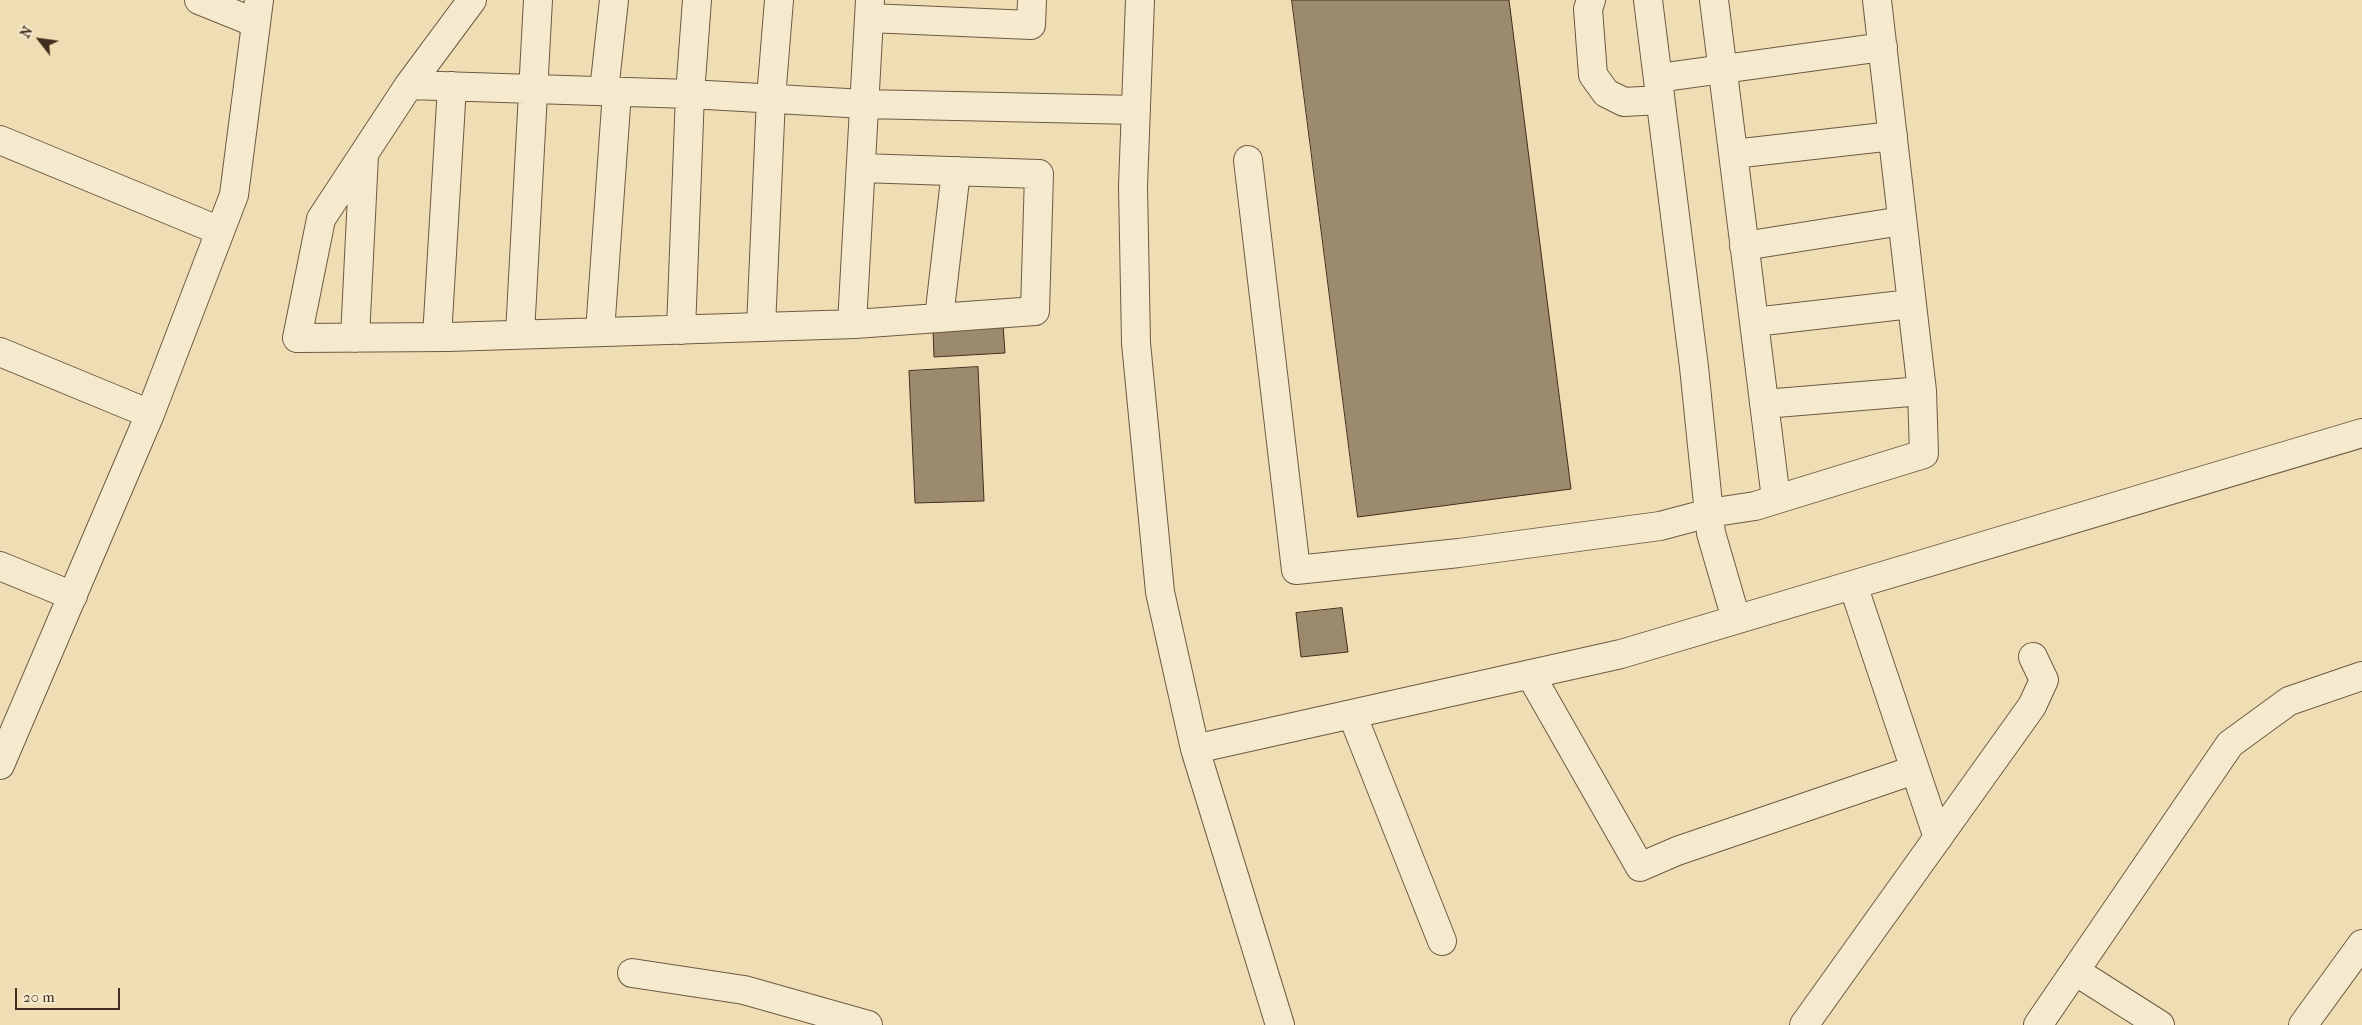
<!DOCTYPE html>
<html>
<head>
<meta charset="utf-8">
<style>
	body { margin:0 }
	#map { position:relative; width:2362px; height:1025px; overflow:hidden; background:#efdeb4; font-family:"IM FELL French Canon",serif }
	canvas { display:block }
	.north { position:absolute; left:15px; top:15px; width:50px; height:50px; -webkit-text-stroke:4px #f5eace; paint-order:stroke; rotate:300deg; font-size:14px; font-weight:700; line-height:20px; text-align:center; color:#422e1e }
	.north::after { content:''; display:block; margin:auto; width:18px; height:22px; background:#422e1e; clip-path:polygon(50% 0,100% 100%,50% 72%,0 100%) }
	.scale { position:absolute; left:15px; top:988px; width:105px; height:22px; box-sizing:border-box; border:2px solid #422e1e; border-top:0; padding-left:6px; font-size:15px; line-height:18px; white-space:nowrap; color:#422e1e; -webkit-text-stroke:4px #f5eace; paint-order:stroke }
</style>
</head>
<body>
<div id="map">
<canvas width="2362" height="1025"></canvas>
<div class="north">N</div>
<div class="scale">20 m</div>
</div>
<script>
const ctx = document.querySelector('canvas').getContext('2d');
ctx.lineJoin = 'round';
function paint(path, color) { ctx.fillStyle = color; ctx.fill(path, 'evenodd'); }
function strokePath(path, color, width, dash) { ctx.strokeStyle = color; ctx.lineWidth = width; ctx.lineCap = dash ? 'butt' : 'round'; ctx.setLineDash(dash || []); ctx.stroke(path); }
const building = new Path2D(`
	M 1292,0 L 1509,0 L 1571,489 L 1358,517 Z
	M 1003,324 L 1005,353 L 934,357 L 933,329 Z
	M 978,367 L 984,501 L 915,503 L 909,371 Z
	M 1342,608 L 1348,652 L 1301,657 L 1296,613 Z`);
paint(building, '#9c8a6c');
strokePath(building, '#422e1e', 1);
const minor = new Path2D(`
	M 199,0 L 256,23
	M 472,0 L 409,85 L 321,219 L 297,338 L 448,337 L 855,324 L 1035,311 L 1039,174 L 861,168
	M 1140,0 L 1133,186 L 1136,343 L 1160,592 L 1195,749 L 1280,1025
	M 1591,0 L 1588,9 L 1593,75 L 1606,93 L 1624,102 L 1660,100
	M 1648,0 L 1694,367 L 1711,533 L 1736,619
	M 1714,0 L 1776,499
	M 869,18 L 1031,25 L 1032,0
	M 1658,78 L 1883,47
	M 409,85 L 690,94 L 864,104 L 1136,110
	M 604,91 L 614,0
	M 0,140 L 220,231
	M 1733,154 L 1893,136
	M 1248,160 L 1296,570 L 1459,553 L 1660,526 L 1709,513 L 1755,506 L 1924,454 L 1922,391 L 1877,0
	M 1744,246 L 1902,221
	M 939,318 L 956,171
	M 1754,322 L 1911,304
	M 852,324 L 870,0
	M 761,327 L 771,98 L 779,0
	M 681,330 L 690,94 L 697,0
	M 600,332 L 617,92
	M 520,334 L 538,0
	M 437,337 L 452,86
	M 355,338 L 364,155
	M 0,352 L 150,414
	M 1764,404 L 1922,391
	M 0,566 L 73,596
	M 1853,585 L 1938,838
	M 1530,674 L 1640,867 L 1677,851 L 1914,770
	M 1352,714 L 1442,941
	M 1195,749 L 1621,654 L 2362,433
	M 0,765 L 150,414 L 234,195 L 259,0
	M 2075,971 L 2160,1025
	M 632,973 L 744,990 L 868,1025
	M 1804,1025 L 2032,706 L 2044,680 L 2033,657
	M 2038,1025 L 2230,744 L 2289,701 L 2362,676
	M 2303,1025 L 2362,944`);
strokePath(minor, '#6d5a44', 30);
strokePath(minor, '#f5eace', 28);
</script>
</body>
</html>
